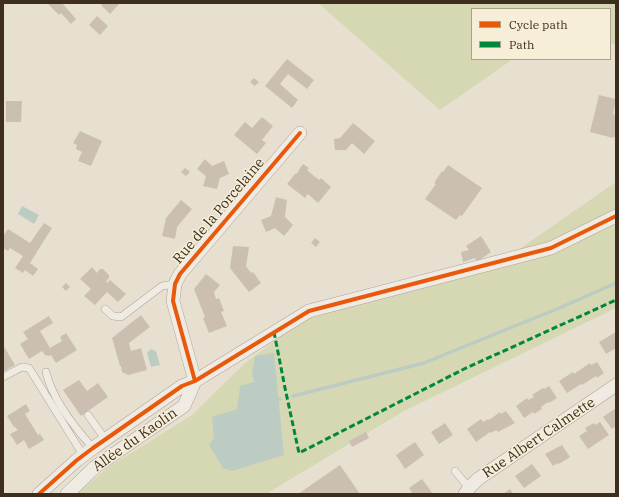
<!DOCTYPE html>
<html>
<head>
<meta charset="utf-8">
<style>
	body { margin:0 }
	#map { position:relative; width:619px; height:497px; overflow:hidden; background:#e7e0d1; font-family:"IBM Plex Serif",serif }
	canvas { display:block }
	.frame { position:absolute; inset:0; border:4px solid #3d2e20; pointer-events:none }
	.legend { position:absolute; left:471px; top:8px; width:140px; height:52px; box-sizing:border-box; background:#f7eed8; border:1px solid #ada18e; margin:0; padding:5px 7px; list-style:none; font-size:12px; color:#3d2e20 }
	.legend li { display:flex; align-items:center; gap:8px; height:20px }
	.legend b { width:20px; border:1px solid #ada18e }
</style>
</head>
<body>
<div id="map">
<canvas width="619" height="497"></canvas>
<div class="frame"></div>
<ul class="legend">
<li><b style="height:5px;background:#e8590c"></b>Cycle path</li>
<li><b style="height:5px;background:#00873e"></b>Path</li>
</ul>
</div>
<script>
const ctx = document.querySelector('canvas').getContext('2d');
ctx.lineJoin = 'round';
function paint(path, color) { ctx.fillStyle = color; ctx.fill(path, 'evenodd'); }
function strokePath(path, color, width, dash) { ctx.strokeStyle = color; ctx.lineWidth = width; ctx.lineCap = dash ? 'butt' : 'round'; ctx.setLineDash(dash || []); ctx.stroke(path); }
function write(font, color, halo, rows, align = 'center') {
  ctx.font = font + ' "IBM Plex Serif",serif'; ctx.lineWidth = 3; ctx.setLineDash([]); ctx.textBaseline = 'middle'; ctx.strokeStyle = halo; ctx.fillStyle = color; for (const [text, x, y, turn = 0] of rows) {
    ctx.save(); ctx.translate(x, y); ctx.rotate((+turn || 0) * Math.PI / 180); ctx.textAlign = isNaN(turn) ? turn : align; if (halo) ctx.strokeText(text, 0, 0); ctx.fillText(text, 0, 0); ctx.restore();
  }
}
paint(new Path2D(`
	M 318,3 L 616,3 L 616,44 L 610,43 L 610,9 L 472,9 L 472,59 L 513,59 L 440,110 Z
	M 616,182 L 616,308 L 404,411 L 266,494 L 77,494 L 107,468 L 192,415 L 245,363 L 284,334 L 283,327 L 518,250 Z`), '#d6d7b3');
paint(new Path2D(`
	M 22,206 L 39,215 L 34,224 L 18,214 Z
	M 151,349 L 156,351 L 160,365 L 151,367 L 147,353 Z
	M 274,353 L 284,455 L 232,471 L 223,468 L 209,445 L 214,438 L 212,417 L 237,409 L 240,386 L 254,382 L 252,374 L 255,356 Z`), '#bcccc2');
strokePath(new Path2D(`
	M 293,396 L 424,363 L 564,306 L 616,283
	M 278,399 L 280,399`), '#bcccc2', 3.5);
paint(new Path2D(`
	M 47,3 L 62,3 L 76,19 L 71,24 L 61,13 L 59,15 Z
	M 103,3 L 120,3 L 110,14 L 101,5 Z
	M 97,16 L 108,26 L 100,35 L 89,25 Z
	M 287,59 L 314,80 L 307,89 L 288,74 L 280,84 L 298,100 L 292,108 L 265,86 Z
	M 254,78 L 259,82 L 255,86 L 250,82 Z
	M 599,95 L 616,99 L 613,114 L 616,115 L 616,138 L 613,137 L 613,138 L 590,132 Z
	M 6,101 L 22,101 L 21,122 L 6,122 Z
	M 262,117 L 273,126 L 262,140 L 266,143 L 257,154 L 234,135 L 245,122 L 252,128 Z
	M 353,123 L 375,141 L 364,154 L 352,143 L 346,150 L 335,150 L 334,139 L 340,138 Z
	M 80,131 L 102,141 L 91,166 L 78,161 L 82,152 L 76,149 L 77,145 L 73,143 Z
	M 205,159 L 212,166 L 224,161 L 229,174 L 220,178 L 217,189 L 203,186 L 206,176 L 197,169 Z
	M 303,164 L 309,168 L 307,170 L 319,180 L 321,178 L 331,187 L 318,203 L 308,194 L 305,198 L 287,184 L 295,174 L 296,174 L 299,171 L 298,171 Z
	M 448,165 L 482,188 L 462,216 L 460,215 L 456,220 L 425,199 L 436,184 L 434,183 L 442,171 L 443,172 Z
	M 185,168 L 190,172 L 186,176 L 181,172 Z
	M 276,197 L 287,200 L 285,217 L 293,225 L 284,236 L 275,228 L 266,232 L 261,220 L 271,216 Z
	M 181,200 L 192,209 L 177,227 L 175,239 L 162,236 L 166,218 Z
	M 44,223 L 52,228 L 30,263 L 38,269 L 33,276 L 25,270 L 23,273 L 15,268 L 23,256 L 10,248 L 8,251 L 3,248 L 3,236 L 8,229 L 30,243 Z
	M 481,236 L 491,252 L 477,262 L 475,258 L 463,262 L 461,252 L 469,250 L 466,246 Z
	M 315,238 L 320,242 L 316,247 L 311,243 Z
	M 233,246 L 249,247 L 246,266 L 251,273 L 253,272 L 261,283 L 249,292 L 230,268 Z
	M 92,267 L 97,273 L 100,269 L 103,269 L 109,275 L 109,278 L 106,281 L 107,283 L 110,280 L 126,294 L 118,302 L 107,292 L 95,305 L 84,296 L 91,289 L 80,279 Z
	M 206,274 L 220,285 L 214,292 L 216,299 L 219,298 L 224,311 L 221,312 L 227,326 L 209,333 L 203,318 L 205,317 L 194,289 Z
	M 66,283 L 70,287 L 66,291 L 62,287 Z
	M 141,315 L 150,327 L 129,343 L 131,351 L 141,348 L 147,370 L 128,375 L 122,372 L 121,366 L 120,366 L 112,338 Z
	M 49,316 L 53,323 L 40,331 L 50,348 L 62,341 L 60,337 L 66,333 L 77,350 L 56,363 L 51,355 L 49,356 L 45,355 L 42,351 L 29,359 L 20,344 L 28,339 L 23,332 Z
	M 616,332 L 616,348 L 606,354 L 599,342 Z
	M 3,345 L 15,365 L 3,372 Z
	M 597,362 L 604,373 L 597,378 L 596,376 L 582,385 L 581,384 L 567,393 L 559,381 L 573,372 L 574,374 L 590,363 L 591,365 Z
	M 79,380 L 87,391 L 98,383 L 108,397 L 81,416 L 63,390 Z
	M 549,386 L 557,398 L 549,403 L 548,402 L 541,407 L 542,409 L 534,414 L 533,412 L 524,418 L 516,406 L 527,398 L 528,400 L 534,397 L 532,395 L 543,388 L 544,389 Z
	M 26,404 L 30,411 L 25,414 L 38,435 L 40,434 L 44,440 L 29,449 L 24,440 L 17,445 L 10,434 L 18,430 L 15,427 L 14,427 L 7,416 Z
	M 616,408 L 616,426 L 612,429 L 603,417 Z
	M 506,411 L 515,423 L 498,432 L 496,430 L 491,433 L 490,432 L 476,442 L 467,429 L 481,419 L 483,422 L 488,419 L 489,420 L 500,412 L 501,414 Z
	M 600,422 L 609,435 L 588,449 L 579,436 L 587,431 L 585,428 L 594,423 L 595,425 Z
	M 445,423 L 453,435 L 439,444 L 431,432 Z
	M 366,432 L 369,438 L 352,447 L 349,441 Z
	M 415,442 L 424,455 L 405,469 L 396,455 Z
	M 562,445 L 570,457 L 559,464 L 558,463 L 553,466 L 545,454 Z
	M 532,464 L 541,476 L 524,488 L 515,476 Z
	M 340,465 L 360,494 L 298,494 Z
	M 422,479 L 433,494 L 413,494 L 409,488 Z
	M 510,489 L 513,494 L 503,494 Z`), '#cbbfb2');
const service = new Path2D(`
	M 105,309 L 113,316 L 121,317 L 162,286 L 175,284
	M 46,372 C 52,398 75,428 93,448
	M 3,377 L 22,367 L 29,368 L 83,455
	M 88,415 L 105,439
	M 455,471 L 469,488`);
const minor = new Path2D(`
	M 195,381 L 173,301 L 175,284 L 180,274 L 300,133
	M 39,494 L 77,460 L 93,448 L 182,386 L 195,381 L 309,311 L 551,248 L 616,216
	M 67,494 L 95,467 L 184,406 L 195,381
	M 465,494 L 469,488 L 478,479 L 616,385`);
strokePath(service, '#ada599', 8);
strokePath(minor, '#ada599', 14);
strokePath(service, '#efebe3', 7);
strokePath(minor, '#efebe3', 13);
strokePath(new Path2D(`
	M 274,332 L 285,388 L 299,453 L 464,369 L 616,300`), '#00873e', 3, [6, 3]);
strokePath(new Path2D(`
	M 195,381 L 173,301 L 175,284 L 180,274 L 300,133
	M 39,494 L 77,460 L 93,448 L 182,386 L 195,381 L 309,311 L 551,248 L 616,216`), '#e8590c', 4);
write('14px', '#3d2e20', '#f7eed8', [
	["Rue de la Porcelaine",219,211,-50],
	["Rue Albert Calmette",539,438,-34],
	["Allée du Kaolin",135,440,-35]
]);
</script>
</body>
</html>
